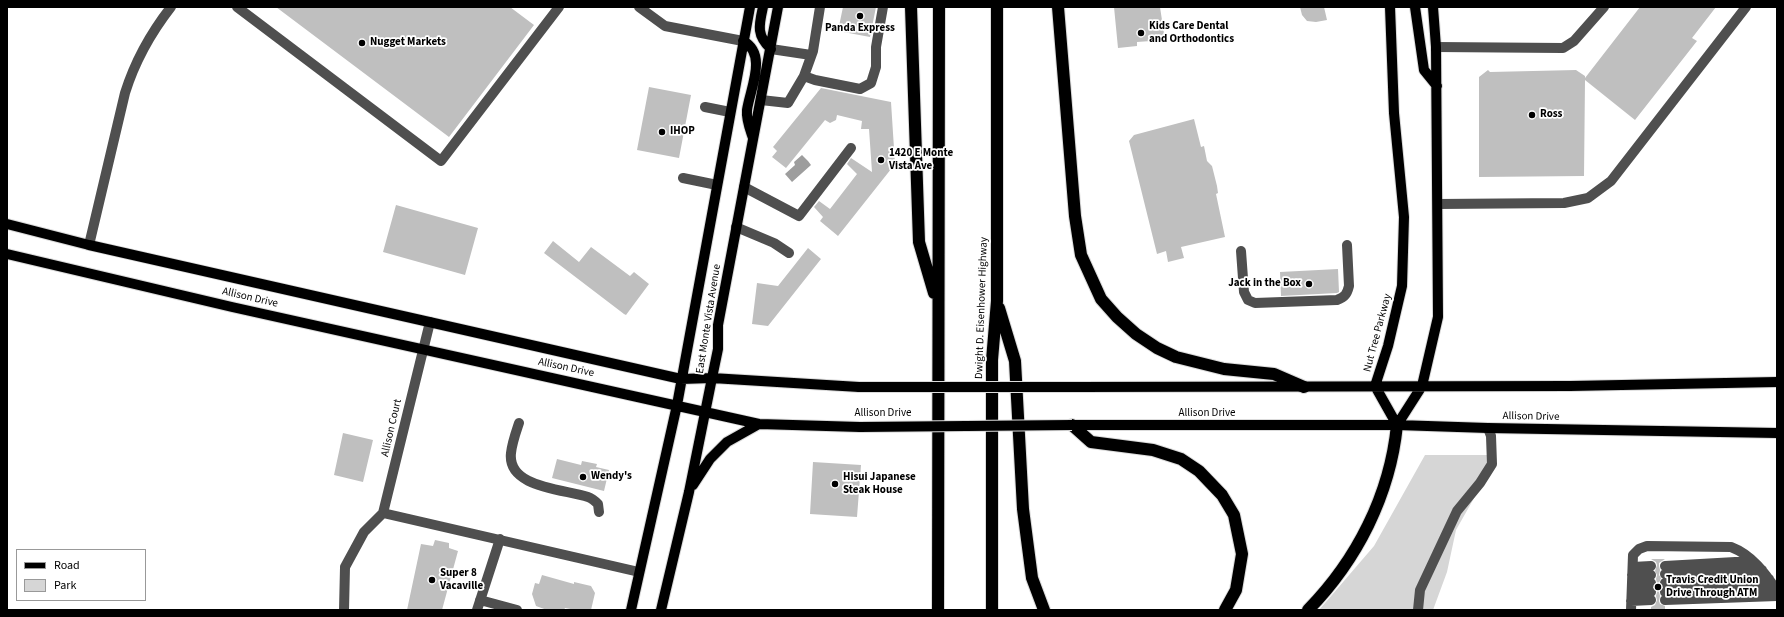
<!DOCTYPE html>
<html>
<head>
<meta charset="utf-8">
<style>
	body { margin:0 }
	#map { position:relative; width:1784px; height:617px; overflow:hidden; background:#fff; font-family:"Source Sans 3",sans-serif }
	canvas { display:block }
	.frame { position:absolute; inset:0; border:8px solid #000; pointer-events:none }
	.legend { position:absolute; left:16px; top:549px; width:130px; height:52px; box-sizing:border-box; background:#fff; border:1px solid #999; margin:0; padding:5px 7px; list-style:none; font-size:12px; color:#000 }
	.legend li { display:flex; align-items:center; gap:8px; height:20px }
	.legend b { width:20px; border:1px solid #999 }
</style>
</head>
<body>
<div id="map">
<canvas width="1784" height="617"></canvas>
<div class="frame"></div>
<ul class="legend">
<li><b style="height:5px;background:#000"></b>Road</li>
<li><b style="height:11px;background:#d6d6d6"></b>Park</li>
</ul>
</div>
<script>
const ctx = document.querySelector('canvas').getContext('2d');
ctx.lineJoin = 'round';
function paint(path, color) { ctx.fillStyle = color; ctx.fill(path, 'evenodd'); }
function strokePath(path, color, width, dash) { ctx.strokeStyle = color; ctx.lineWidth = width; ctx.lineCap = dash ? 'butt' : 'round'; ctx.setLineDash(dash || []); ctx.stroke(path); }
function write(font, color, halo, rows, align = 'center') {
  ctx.font = font + ' "Source Sans 3",sans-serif'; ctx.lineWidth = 3.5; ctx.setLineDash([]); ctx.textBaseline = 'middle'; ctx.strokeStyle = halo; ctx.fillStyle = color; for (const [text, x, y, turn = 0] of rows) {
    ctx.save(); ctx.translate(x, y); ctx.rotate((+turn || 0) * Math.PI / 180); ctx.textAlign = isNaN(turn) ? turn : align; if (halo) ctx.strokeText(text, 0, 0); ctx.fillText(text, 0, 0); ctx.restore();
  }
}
paint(new Path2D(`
	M 1425,455 L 1495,455 L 1486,477 L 1456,530 L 1447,572 L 1433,610 L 1319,610 L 1374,546 Z`), '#d6d6d6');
paint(new Path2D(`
	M 802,155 L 808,161 L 811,165 L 792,182 L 785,174 L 795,165 L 794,162 Z`), '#9d9d9d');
paint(new Path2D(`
	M 276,7 L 510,7 L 534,25 L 449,137 Z
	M 843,7 L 876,7 L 870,37 L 838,31 Z
	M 1114,7 L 1160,7 L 1165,40 L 1137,42 L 1137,46 L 1118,48 Z
	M 1300,7 L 1324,7 L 1327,20 L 1316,22 L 1307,21 L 1302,15 Z
	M 1640,7 L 1716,7 L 1692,38 L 1697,41 L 1635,120 L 1585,80 L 1584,176 L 1479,177 L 1479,77 L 1488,70 L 1490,72 L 1576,70 L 1585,76 L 1585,78 Z
	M 649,87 L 691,95 L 679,158 L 637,150 Z
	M 821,88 L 891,102 L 895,164 L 838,236 L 820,221 L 823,217 L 814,207 L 819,201 L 830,209 L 857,174 L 847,164 L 851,158 L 872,172 L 869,129 L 861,129 L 862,121 L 837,115 L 836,120 L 830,123 L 825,120 L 786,168 L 772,157 L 777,151 L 773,147 Z
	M 1194,119 L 1201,147 L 1204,146 L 1207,161 L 1212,166 L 1217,186 L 1218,193 L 1216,194 L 1225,237 L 1181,247 L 1184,258 L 1168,262 L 1166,251 L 1157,254 L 1129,141 L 1134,135 Z
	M 396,205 L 478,228 L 465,275 L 383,252 Z
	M 553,241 L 579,262 L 591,247 L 630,276 L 634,272 L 649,284 L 626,315 L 624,314 L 544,253 Z
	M 808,248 L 821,259 L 768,326 L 752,324 L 757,283 L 778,286 Z
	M 1338,269 L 1339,292 L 1337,293 L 1281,296 L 1280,272 Z
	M 343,433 L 373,440 L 363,482 L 334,475 Z
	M 557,459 L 581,465 L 582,461 L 597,464 L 596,467 L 609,470 L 604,491 L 552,478 Z
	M 813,462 L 861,465 L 857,517 L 810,514 Z
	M 435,540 L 449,543 L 449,548 L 458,551 L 442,610 L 407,610 L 421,544 L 433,546 Z
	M 1651,559 L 1665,559 L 1659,563 L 1659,566 L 1660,570 L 1659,575 L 1661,578 L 1659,583 L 1661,588 L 1659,592 L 1660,596 L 1659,601 L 1660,604 L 1665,606 L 1665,609 L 1651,609 L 1651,607 L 1655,605 L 1657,600 L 1656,596 L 1657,592 L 1655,588 L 1657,583 L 1656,579 L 1657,575 L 1655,571 L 1657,565 L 1656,562 Z
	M 542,575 L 574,584 L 574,582 L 591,586 L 595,593 L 591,610 L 576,610 L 565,608 L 564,610 L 547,610 L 536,606 L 532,594 L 535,583 L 539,584 Z`), '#bfbfbf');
const major = new Path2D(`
	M 763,7 C 759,25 756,35 771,49
	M 1390,7 L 1394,113 L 1404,217 L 1402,286 L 1388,346 L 1375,386 L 1397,425
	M 1415,7 L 1424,70 L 1437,86
	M 743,41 C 768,54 750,89 747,110 C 746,120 750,129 753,138
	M 7,224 L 89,245 L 681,379 L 712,378 L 859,387
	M 7,254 L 232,307 L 759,424 L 860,427
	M 1078,387 L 1570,386 L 1777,382
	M 1072,425 L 1397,425 L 1488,428 L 1777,433
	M 1397,425 L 1422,386 L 1438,317 L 1436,47 L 1433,7
	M 693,485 L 710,459 L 727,442 L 759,424
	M 631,610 L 677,405 L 750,7
	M 661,610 L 689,492 L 712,378 L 718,349 L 718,325 L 778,7`);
const highway = new Path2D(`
	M 911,7 L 919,242 L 934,293
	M 1058,7 L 1075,216 L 1081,255 L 1101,299 L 1117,317 L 1136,334 L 1157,348 L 1176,357 L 1224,369 L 1274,374 L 1304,387
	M 999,308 L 1015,361 L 1023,509 L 1032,578 L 1044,610
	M 1072,425 L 1091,442 L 1153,450 L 1181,459 L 1199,471 L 1222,495 L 1234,515 L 1242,554 L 1236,590 L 1225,610
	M 938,610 L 939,7
	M 992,610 L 992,360 L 997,301 L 997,7
	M 1308,610 C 1357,560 1390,495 1397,425`);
strokePath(major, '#dbdbdb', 12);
strokePath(highway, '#dbdbdb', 14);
strokePath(new Path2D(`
	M 237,7 L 441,161 L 559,7
	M 639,7 L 665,26 L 743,41
	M 1436,47 L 1563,48 L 1574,41 L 1604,7
	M 771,49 L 811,55
	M 804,76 L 815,80 L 860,89 L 871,83 L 876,67 L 876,47 L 883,7
	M 761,100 L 788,103 L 804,76 L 813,51 L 820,7
	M 705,107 L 730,112
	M 683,178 L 717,185
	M 744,187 L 799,216 L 851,148
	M 1438,204 L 1564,203 L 1588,198 L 1611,181 L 1746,7
	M 736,227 L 774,243 L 789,253
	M 89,245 L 125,93 C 135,61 150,34 171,7
	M 1241,251 L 1244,292 L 1248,300 L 1255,303 L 1337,300 C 1345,297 1347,294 1349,286 L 1347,245
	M 519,423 C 516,432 512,443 511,453 C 507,488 564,489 588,497 C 591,498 595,501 598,504 L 599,512
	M 383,513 L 639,572
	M 1665,566 L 1753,561
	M 1633,567 L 1651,566
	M 1665,574 L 1762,570
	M 1632,575 L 1651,575
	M 1665,583 L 1769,579
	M 1632,584 L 1651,583
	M 1632,592 L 1651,592
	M 1665,592 L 1774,587
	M 480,600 L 517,610
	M 1665,600 L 1777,596
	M 1631,601 L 1651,600
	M 344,610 L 345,567 L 364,532 L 383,513 L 430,322
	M 477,610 L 500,539
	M 1418,610 L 1420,590 L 1457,511 L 1480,483 L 1492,464 L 1491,436 L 1488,428
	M 1631,610 L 1633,555 L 1639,549 L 1647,546 L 1731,547 C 1752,555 1765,573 1777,591`), '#4f4f4f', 10);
strokePath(major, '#000', 10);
strokePath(highway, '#000', 12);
const majorBridge = new Path2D(`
	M 859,387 L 1078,387
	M 860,427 L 1072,425`);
strokePath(majorBridge, '#dbdbdb', 12, []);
strokePath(majorBridge, '#000', 10);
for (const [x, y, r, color] of [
	[860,16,4,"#000"],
	[1141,33,4,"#000"],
	[362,43,4,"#000"],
	[1532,115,4,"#000"],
	[662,132,4,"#000"],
	[881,160,4,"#000"],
	[1309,284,4,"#000"],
	[583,477,4,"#000"],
	[835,484,4,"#000"],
	[432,580,4,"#000"],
	[1658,587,4,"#000"]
]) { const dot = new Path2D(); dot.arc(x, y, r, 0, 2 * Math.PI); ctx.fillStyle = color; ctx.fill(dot); strokePath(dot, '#fff', 1.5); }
write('bold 11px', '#000', '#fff', [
	["Kids Care Dental",1149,27],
	["and Orthodontics",1149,40],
	["Panda Express",860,29,"center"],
	["Nugget Markets",370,43],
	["Ross",1540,115],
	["IHOP",670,132],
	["1420 E Monte",889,154],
	["Vista Ave",889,167],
	["Jack in the Box",1301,284,"right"],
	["Wendy's",591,477],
	["Hisui Japanese",843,478],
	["Steak House",843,491],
	["Super 8",440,574],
	["Vacaville",440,587],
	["Travis Credit Union",1666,581],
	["Drive Through ATM",1666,594]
], 'left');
write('11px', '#000', '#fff', [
	["Allison Drive",250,298,13],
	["Dwight D. Eisenhower Highway",982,308,-88],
	["East Monte Vista Avenue",709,319,-81],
	["Nut Tree Parkway",1378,333,-75],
	["Allison Drive",566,368,12],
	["Allison Drive",883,414],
	["Allison Drive",1207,414],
	["Allison Drive",1531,417,1],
	["Allison Court",392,428,-77]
]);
</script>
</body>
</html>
